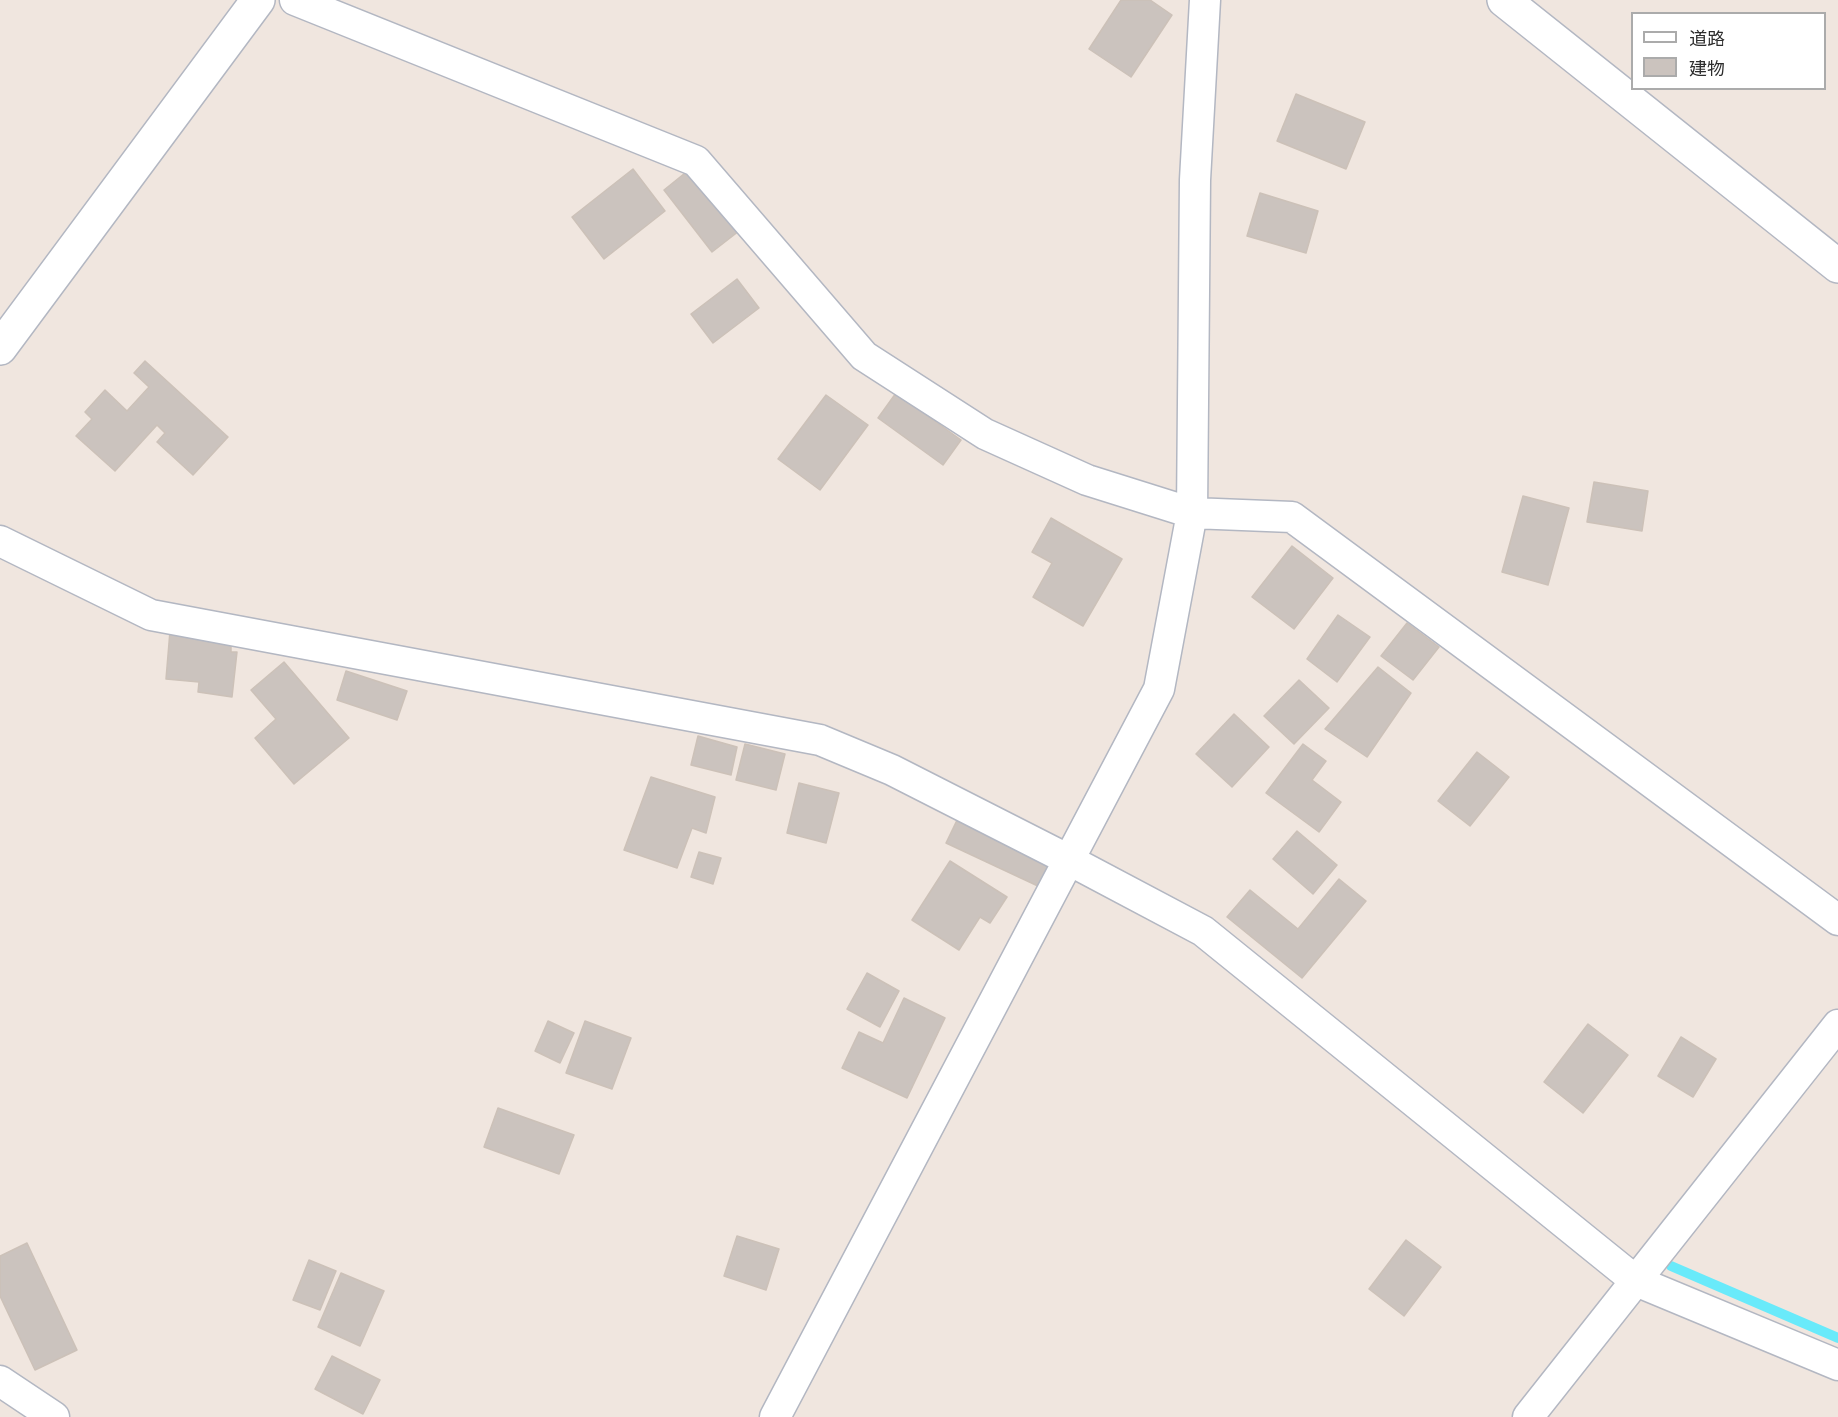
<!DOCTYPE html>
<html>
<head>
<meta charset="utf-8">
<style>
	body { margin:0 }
	#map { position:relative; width:1838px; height:1417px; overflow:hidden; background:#f0e6df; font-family:"Asap Condensed","Noto Sans JP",sans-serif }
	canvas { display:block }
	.legend { position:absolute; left:1631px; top:12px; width:195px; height:78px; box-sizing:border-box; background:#fff; border:2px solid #ababab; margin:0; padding:8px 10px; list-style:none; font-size:18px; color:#2d2d2d }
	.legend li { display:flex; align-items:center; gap:12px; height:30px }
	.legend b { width:30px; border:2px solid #ababab }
</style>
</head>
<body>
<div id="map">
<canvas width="1838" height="1417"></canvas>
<ul class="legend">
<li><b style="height:8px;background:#fff"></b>道路</li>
<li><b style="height:16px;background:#cbc3be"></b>建物</li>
</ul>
</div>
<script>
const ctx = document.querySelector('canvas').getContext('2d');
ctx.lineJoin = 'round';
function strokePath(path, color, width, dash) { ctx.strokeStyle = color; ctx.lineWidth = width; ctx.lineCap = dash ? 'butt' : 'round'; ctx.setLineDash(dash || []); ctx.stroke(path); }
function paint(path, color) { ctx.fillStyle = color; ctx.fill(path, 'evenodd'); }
strokePath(new Path2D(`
	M 1671,1266 L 1838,1338`), '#69eafa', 10);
const building = new Path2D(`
	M 1121,0 L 1150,0 L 1172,15 L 1131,77 L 1089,49 Z
	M 1296,94 L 1365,122 L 1346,169 L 1277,141 Z
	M 633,169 L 665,211 L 604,259 L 572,217 Z
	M 690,169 L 739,231 L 712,252 L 664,190 Z
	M 1260,193 L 1318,211 L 1306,253 L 1247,236 Z
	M 737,279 L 759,308 L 713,343 L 691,314 Z
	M 145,361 L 228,437 L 193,475 L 157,442 L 165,433 L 157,425 L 115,471 L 76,436 L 92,419 L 85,412 L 105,390 L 127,411 L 149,387 L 134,373 Z
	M 896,393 L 961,440 L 943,465 L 878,418 Z
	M 826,395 L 868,425 L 820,490 L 778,459 Z
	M 1594,482 L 1648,491 L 1642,531 L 1587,522 Z
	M 1523,496 L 1569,508 L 1548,585 L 1502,572 Z
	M 1051,518 L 1122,559 L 1083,626 L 1033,597 L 1052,563 L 1032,552 Z
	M 1292,546 L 1333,578 L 1294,629 L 1252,597 Z
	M 1338,615 L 1370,637 L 1337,682 L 1307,659 Z
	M 1407,623 L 1439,647 L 1413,680 L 1381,656 Z
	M 170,631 L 231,642 L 231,652 L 237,652 L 232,697 L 198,692 L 199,682 L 166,679 Z
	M 284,662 L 349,738 L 294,784 L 255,738 L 276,719 L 251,690 Z
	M 1378,667 L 1411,693 L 1367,757 L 1325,729 Z
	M 346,671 L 407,691 L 397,720 L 337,700 Z
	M 1299,680 L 1329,708 L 1294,744 L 1264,716 Z
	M 1234,714 L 1269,747 L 1232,787 L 1196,754 Z
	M 698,736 L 737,747 L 731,775 L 691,765 Z
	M 745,744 L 785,754 L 776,790 L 736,780 Z
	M 1303,744 L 1326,761 L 1312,780 L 1341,802 L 1319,832 L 1266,793 Z
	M 1477,752 L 1509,777 L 1470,826 L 1438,801 Z
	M 651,777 L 715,797 L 706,833 L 692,828 L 677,868 L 624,850 Z
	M 799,783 L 839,793 L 826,843 L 787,833 Z
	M 959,816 L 1052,860 L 1040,887 L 946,843 Z
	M 1297,831 L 1337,865 L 1313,894 L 1273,859 Z
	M 699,852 L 721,858 L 713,884 L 691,877 Z
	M 950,861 L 1007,897 L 990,923 L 980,917 L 959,950 L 912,920 Z
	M 1339,879 L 1366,901 L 1302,978 L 1227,917 L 1250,890 L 1298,929 Z
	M 867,973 L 899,991 L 880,1027 L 847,1009 Z
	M 904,998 L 945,1018 L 907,1098 L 842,1068 L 859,1032 L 883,1043 Z
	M 548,1021 L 574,1033 L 560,1063 L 535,1051 Z
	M 585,1021 L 631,1038 L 612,1089 L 566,1073 Z
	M 1588,1024 L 1628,1055 L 1583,1113 L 1544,1082 Z
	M 1681,1037 L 1716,1059 L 1693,1097 L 1658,1076 Z
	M 498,1108 L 574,1135 L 559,1174 L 484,1147 Z
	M 737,1236 L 779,1249 L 766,1290 L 724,1276 Z
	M 1406,1240 L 1441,1267 L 1404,1316 L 1369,1289 Z
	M 27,1243 L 77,1350 L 35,1370 L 0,1296 L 0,1256 Z
	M 309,1260 L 336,1271 L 320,1310 L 293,1300 Z
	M 341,1273 L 384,1291 L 360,1346 L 318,1327 Z
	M 332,1356 L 380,1380 L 363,1414 L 315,1389 Z`);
paint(building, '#cbc3be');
strokePath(building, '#ccc1b8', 1.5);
const minor = new Path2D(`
	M 295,0 L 696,161 L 864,356 L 985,434 L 1087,480 L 1192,513 L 1292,517 L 1838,920
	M 0,541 L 151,615 L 820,740 L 892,770 L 1069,860 L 1203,931 L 1636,1281 L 1838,1365
	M 0,1381 L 54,1417
	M 775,1417 L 1159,689 L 1192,513 L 1195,180 L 1205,0
	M 1528,1417 L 1838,1025`);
const tertiary = new Path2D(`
	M 1504,0 L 1838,266
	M 0,348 L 258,0`);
strokePath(minor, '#b3b7c2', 33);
strokePath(tertiary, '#b3b7c2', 36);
strokePath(minor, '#fff', 30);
strokePath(tertiary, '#fff', 33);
</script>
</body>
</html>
